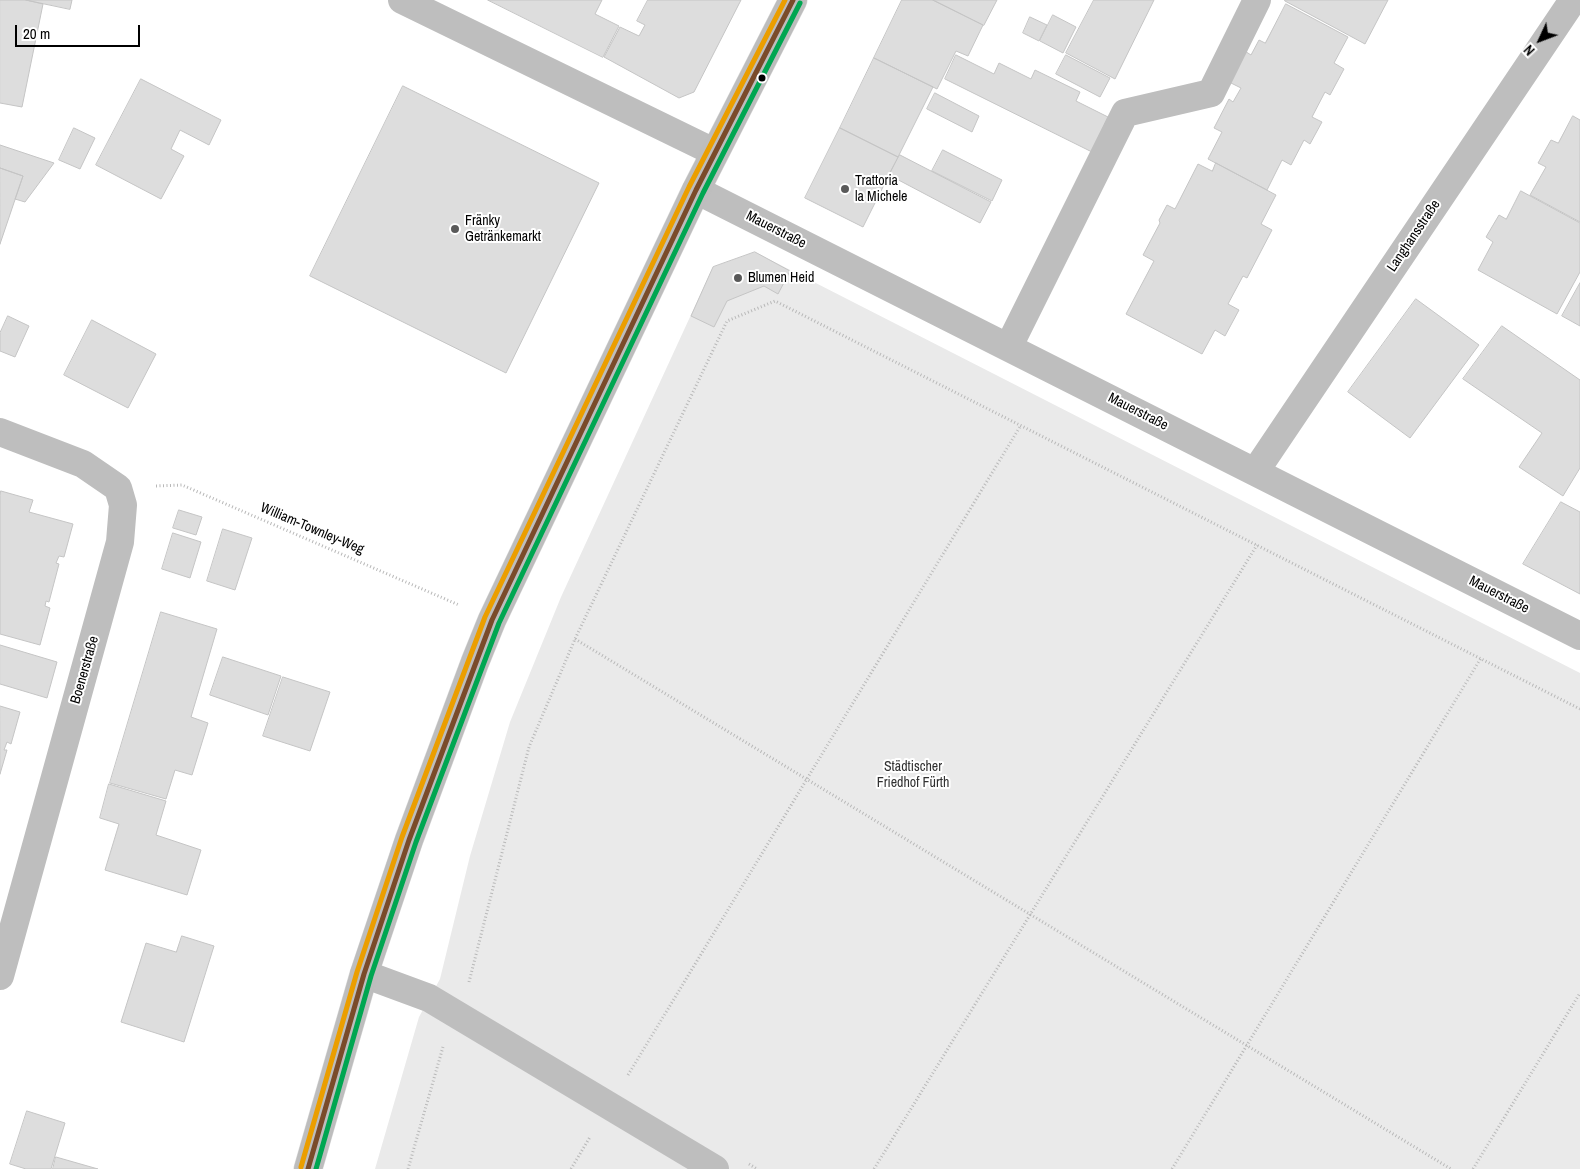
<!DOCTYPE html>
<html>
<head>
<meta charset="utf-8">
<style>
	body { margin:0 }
	#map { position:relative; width:1580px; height:1169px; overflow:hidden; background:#fff; font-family:"Archivo Narrow",sans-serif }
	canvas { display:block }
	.north { position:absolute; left:1515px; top:15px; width:50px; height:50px; -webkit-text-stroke:4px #fff; paint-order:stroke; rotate:227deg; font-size:14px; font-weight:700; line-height:20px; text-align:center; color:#000 }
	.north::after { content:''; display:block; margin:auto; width:18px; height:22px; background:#000; clip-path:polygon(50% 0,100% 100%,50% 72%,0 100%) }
	.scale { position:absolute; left:15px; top:25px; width:125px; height:22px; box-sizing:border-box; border:2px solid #000; border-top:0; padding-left:6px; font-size:15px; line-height:18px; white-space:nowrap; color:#000; -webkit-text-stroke:4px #fff; paint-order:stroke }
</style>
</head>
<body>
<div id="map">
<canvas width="1580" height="1169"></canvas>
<div class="north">N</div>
<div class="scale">20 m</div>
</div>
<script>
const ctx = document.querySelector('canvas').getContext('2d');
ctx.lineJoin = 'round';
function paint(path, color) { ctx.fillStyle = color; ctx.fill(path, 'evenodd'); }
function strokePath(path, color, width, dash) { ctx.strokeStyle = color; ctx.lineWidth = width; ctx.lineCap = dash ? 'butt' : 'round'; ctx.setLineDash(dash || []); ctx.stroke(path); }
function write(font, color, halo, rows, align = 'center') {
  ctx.font = font + ' "Archivo Narrow",sans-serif'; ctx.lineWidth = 4; ctx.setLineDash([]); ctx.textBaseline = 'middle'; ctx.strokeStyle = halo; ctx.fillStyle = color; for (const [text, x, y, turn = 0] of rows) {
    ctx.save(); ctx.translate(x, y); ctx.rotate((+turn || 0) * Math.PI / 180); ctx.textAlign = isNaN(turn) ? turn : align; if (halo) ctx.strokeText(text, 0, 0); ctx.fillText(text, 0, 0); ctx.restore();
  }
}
paint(new Path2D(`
	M 755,252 L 1580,673 L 1580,1169 L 375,1169 L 419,1017 L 440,979 L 470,856 L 510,722 L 561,597 L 713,267 Z`), '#eaeaea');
const building = new Path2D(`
	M 0,0 L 26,0 L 43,4 L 22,107 L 0,103 Z
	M 26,0 L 72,0 L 70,9 Z
	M 488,0 L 602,0 L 595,14 L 619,26 L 603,57 Z
	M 648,0 L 741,0 L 694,92 L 679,98 L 604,57 L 620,27 L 639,36 L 645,25 L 637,21 Z
	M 902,0 L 933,0 L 983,25 L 968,56 L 956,51 L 937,89 L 874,58 Z
	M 933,0 L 997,0 L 984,25 Z
	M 1094,0 L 1154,0 L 1115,79 L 1066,53 Z
	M 1285,0 L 1388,0 L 1365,44 L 1285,1 Z
	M 1286,4 L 1348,37 L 1334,63 L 1344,69 L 1330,95 L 1325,92 L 1312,117 L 1322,122 L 1310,144 L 1304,140 L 1291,165 L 1282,160 L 1267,190 L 1208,159 L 1222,132 L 1214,128 L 1229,99 L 1233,102 L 1241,88 L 1223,79 L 1240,48 L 1251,55 L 1259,40 L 1265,43 Z
	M 1053,15 L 1076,27 L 1063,53 L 1040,41 Z
	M 1030,17 L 1047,25 L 1039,41 L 1023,33 Z
	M 956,55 L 994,74 L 999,63 L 1031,79 L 1035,70 L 1080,92 L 1076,101 L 1108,117 L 1092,152 L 945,79 Z
	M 1066,55 L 1110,78 L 1100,97 L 1056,74 Z
	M 874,58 L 933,87 L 898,157 L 840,128 Z
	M 141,79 L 221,120 L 209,145 L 180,130 L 171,149 L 184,156 L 161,199 L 96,165 Z
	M 403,86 L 599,183 L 506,373 L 310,276 Z
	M 935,93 L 979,116 L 972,132 L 927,109 Z
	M 1573,116 L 1580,120 L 1580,222 L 1530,195 L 1546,167 L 1538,163 L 1551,140 L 1558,143 Z
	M 74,128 L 95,138 L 80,169 L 59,160 Z
	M 840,128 L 898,157 L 863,227 L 805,198 Z
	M 0,145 L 54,163 L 25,202 L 15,199 L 23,176 L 0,168 Z
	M 943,150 L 1002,180 L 992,201 L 932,171 Z
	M 900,155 L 991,202 L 980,223 L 889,175 Z
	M 1216,163 L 1276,195 L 1261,224 L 1272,230 L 1247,278 L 1243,276 L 1228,304 L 1239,310 L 1225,336 L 1215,330 L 1202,354 L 1126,314 L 1154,261 L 1143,255 L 1160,223 L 1159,220 L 1167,205 L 1175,209 L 1198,164 L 1212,171 Z
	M 0,168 L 23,176 L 0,244 Z
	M 1521,191 L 1580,223 L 1580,272 L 1557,314 L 1478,270 L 1493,242 L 1486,237 L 1499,215 L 1506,219 Z
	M 755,252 L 790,271 L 778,294 L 764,286 L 727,301 L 714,327 L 691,316 L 713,267 Z
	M 1580,283 L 1580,326 L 1562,316 Z
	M 1416,299 L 1479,345 L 1410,438 L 1348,392 Z
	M 8,316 L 29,326 L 15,357 L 0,351 L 0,333 Z
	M 92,320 L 156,354 L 128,408 L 64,375 Z
	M 1502,326 L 1580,380 L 1580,468 L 1563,496 L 1519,467 L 1542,433 L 1463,379 Z
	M 1,491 L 33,500 L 29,512 L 73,524 L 64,557 L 59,556 L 56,563 L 59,564 L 49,602 L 46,601 L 45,606 L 50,608 L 40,645 L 0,634 L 0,496 Z
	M 1561,502 L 1580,512 L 1580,594 L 1523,564 Z
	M 179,510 L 202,517 L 196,535 L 173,528 Z
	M 223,529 L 252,538 L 235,590 L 207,581 Z
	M 173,533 L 201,542 L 190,578 L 162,569 Z
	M 161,612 L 217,629 L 191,717 L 208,723 L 192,775 L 175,770 L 166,799 L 110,783 Z
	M 0,645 L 57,662 L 47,698 L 0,684 Z
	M 223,657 L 281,676 L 268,715 L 210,695 Z
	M 283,677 L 330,692 L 310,751 L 263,736 Z
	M 0,706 L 20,712 L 11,744 L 7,742 L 4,750 L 7,750 L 0,774 Z
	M 109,784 L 166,801 L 156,835 L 201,850 L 187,895 L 105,870 L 119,824 L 100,818 Z
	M 182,936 L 214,946 L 184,1042 L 121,1022 L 146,943 L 176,952 Z
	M 27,1111 L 65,1123 L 51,1169 L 26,1169 L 10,1164 Z
	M 56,1157 L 98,1169 L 53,1169 Z`);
paint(building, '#ddd');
strokePath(building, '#c5c5c5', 1);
const major = new Path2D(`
	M 308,1169 L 364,974 L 409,840 L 475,662 L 492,620 L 696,190 L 793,0`);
strokePath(major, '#dbdbdb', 29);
strokePath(new Path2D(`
	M 156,486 L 182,485 L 459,605
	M 575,639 L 1451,1169
	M 469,982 L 529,747 L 575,639 L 727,321 L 775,301 L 1580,709
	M 628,1075 L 1021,425
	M 749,1164 L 757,1169
	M 408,1169 L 443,1047
	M 571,1169 L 590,1137
	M 874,1169 L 1257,545
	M 1172,1169 L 1481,658
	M 1473,1169 L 1580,993`), '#b8b8b8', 3, [1, 2.5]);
strokePath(new Path2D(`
	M 402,0 L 714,152
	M 696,190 C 991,337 1285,488 1580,636
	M 1009,346 L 1125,113 L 1211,93 L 1257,0
	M 0,432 L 83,464 L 118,488 L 123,505 L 120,542 L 0,976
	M 1255,472 L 1573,0
	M 364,974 L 429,998 L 715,1169`), '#bebebe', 28);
strokePath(major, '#bdbdbd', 28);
strokePath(new Path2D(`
	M 308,1169 L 364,974 L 409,840 L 492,620 L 696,190 L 793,0`), '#7a4b2a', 5);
strokePath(new Path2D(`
	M 316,1169 L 371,976 L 416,842 L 499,623 L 703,193 L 800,3`), '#00a651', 5);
strokePath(new Path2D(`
	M 301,1167 L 357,972 L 402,837 L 485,617 L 689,187 L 785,0`), '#eb9e00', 5);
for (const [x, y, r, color] of [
	[762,78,4.5,"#000"],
	[845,189,5,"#595959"],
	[455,229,5,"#595959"],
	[738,278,5,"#595959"]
]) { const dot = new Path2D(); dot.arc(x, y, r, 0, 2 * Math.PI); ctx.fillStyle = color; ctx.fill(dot); strokePath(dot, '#fff', 2); }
write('14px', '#000', '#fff', [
	["Trattoria",855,181],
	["la Michele",855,197],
	["Fränky",465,221],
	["Getränkemarkt",465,237],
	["Blumen Heid",748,278]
], 'left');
write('14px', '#000', '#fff', [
	["Mauerstraße",776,230,27],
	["Langhansstraße",1414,236,-56],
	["Mauerstraße",1138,412,27],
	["William-Townley-Weg",312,529,23],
	["Mauerstraße",1499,595,27],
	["Boenerstraße",85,670,-74]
]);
write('14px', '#303030', '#fff', [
	["Städtischer",913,767],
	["Friedhof Fürth",913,783]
]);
</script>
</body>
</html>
